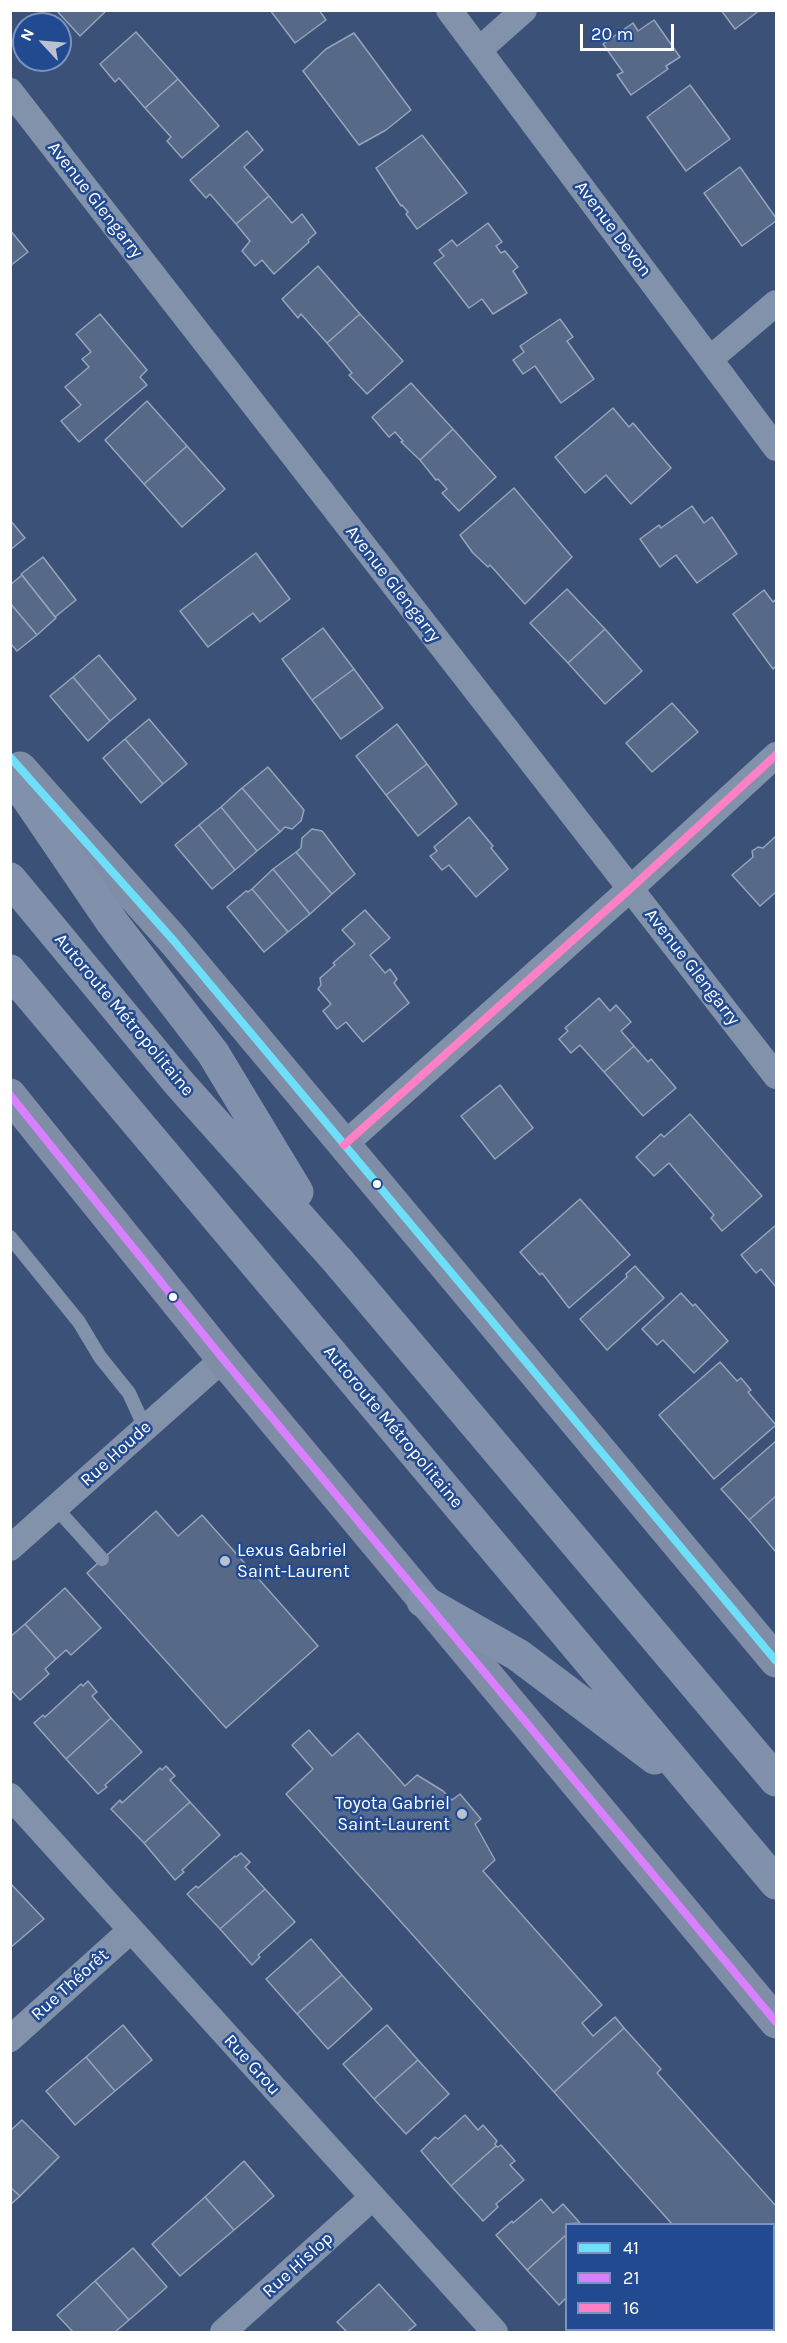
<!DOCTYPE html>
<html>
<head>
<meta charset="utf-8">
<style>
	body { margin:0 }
	#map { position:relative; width:787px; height:2343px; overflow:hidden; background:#3b5178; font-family:Karla,sans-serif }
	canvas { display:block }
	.frame { position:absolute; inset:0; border:12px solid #fff; pointer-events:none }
	.legend { position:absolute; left:565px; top:2223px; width:210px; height:108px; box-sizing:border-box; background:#224a91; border:2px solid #7a92bd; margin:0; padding:8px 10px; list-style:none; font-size:18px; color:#fff }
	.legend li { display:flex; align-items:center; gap:12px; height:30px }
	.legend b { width:30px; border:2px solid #7a92bd }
	.north { position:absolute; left:12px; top:12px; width:60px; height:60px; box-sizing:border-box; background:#224a91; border:2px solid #7a92bd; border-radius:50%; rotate:296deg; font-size:16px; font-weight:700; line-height:24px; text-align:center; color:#fff }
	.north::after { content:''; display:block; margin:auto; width:21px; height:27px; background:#bac2d0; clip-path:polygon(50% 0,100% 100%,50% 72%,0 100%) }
	.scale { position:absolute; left:580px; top:24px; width:94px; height:27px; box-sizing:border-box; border:3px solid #fff; border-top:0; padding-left:8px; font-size:18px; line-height:21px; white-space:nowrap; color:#fff; -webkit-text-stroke:4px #224a91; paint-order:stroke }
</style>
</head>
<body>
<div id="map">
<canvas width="787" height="2343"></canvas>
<div class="frame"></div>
<ul class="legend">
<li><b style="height:8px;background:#6ddff8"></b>41</li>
<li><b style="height:8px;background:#d880ff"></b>21</li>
<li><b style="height:8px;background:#ff80c5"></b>16</li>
</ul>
<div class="north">N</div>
<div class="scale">20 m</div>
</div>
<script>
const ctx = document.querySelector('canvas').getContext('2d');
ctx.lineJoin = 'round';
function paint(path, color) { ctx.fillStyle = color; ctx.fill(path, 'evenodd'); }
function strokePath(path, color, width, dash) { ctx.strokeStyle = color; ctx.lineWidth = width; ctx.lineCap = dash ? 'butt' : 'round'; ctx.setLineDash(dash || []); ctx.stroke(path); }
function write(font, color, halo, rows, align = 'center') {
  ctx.font = font + ' Karla,sans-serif'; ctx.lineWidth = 5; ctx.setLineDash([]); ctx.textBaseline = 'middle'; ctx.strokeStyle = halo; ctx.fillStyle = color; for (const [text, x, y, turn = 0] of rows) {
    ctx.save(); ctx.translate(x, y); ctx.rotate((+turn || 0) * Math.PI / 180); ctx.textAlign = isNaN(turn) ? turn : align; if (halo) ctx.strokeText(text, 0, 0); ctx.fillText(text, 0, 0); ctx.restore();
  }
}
const building = new Path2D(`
	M 56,10 L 107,10 L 80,36 Z
	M 270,10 L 319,10 L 326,20 L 295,43 Z
	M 721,10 L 760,10 L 735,29 Z
	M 654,20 L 680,57 L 666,66 L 668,69 L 631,95 L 617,75 L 623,72 L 603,44 L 633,23 L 638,31 Z
	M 136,32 L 178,79 L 145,108 L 119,78 L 115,82 L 100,64 Z
	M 354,33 L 411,110 L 386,130 L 359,145 L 303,71 L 326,49 Z
	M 178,79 L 219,126 L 182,158 L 167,141 L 171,137 L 145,108 Z
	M 690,85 L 730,139 L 686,171 L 647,117 Z
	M 247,131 L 263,150 L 244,167 L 269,196 L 236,224 L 210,194 L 206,198 L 190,180 Z
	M 422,135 L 467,193 L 417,229 L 406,214 L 408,212 L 402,205 L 401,206 L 376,168 Z
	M 740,167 L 776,218 L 776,221 L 742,246 L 704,193 Z
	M 269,196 L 292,223 L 302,214 L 316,233 L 308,240 L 309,242 L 274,274 L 262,260 L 255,266 L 242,251 L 250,241 L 236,224 Z
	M 488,223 L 502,242 L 496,246 L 501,253 L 505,251 L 518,267 L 513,271 L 527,293 L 493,314 L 482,299 L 469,308 L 434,263 L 444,256 L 439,250 L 452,240 L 457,246 Z
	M 10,230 L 28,252 L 10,266 Z
	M 318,266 L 360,314 L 327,343 L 301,314 L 298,318 L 282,299 Z
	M 100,314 L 147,370 L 140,377 L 147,385 L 79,442 L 61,421 L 81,405 L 65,387 L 89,367 L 82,359 L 91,352 L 76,334 Z
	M 360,314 L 403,361 L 367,394 L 349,375 L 352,373 L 327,343 Z
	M 560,319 L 573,337 L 567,341 L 594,379 L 561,403 L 535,366 L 523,374 L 513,360 L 524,352 L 520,346 Z
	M 411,383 L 453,429 L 420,460 L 401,442 L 403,441 L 395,432 L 389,437 L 372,417 Z
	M 147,401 L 187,446 L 144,484 L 105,440 Z
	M 613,408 L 629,427 L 633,423 L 671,468 L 631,504 L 606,475 L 585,493 L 555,457 Z
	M 453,429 L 496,477 L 459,511 L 442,493 L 447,489 L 438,479 L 436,480 L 420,460 Z
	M 187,446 L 225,489 L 182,527 L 144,484 Z
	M 514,488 L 572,557 L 525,604 L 490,565 L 488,567 L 473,553 L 460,535 Z
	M 692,506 L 704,523 L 712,517 L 737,554 L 697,583 L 676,555 L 660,567 L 640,539 L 659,525 L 661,528 Z
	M 10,520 L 25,538 L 10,550 Z
	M 256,553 L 290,599 L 260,622 L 253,613 L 208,647 L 180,611 Z
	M 43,557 L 76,600 L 55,617 L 21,574 Z
	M 22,575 L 56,618 L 37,635 L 10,603 L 10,585 Z
	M 567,589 L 605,629 L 568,663 L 530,623 Z
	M 764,590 L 773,602 L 775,600 L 776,603 L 776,666 L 773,669 L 733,614 Z
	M 10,603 L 37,635 L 17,651 L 10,643 Z
	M 323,628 L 354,669 L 312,700 L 282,659 Z
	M 605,629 L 642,671 L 605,704 L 568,663 Z
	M 99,655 L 136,699 L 110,721 L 73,677 Z
	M 354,669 L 383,708 L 341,739 L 312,700 Z
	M 73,677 L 110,721 L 88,741 L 50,696 Z
	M 672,703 L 698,732 L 652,772 L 626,743 Z
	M 149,719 L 187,764 L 163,784 L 125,739 Z
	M 397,724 L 427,764 L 386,795 L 356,756 Z
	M 125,739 L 163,784 L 141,803 L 103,758 Z
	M 427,764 L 457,804 L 418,836 L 386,795 Z
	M 268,767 L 304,810 L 301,821 L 292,829 L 285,827 L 280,832 L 242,788 Z
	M 242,788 L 280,832 L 257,851 L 221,807 Z
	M 221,807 L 257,851 L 235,870 L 199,825 Z
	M 469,817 L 493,846 L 491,848 L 508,869 L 476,897 L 449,865 L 442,870 L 430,856 L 437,851 L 434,847 Z
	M 199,825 L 235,870 L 212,889 L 175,845 Z
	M 312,829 L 322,831 L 355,874 L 332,894 L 296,852 L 301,848 L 302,838 Z
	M 776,836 L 776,892 L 760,906 L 732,875 L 753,857 L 752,851 L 758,847 L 763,848 Z
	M 296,852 L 332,894 L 310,914 L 273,869 Z
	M 273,869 L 310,914 L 288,932 L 252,889 Z
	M 252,889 L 288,932 L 264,952 L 227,907 L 246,891 L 248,892 Z
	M 365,910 L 390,938 L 370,955 L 385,973 L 390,969 L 397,979 L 394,983 L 409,1003 L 363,1042 L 346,1022 L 337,1029 L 323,1011 L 331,1004 L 318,989 L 321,985 L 320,978 L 335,965 L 333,963 L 355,944 L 342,930 Z
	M 599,998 L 610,1011 L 616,1005 L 631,1022 L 621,1031 L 634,1046 L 604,1072 L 580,1045 L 571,1053 L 559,1039 L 568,1031 L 565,1028 Z
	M 634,1046 L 648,1062 L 651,1059 L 676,1088 L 643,1116 L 604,1072 Z
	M 500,1085 L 533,1128 L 495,1159 L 461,1116 Z
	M 690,1114 L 762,1196 L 722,1231 L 711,1218 L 714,1215 L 669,1163 L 654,1176 L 636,1157 L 661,1134 L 664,1137 Z
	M 580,1199 L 630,1255 L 569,1308 L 542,1273 L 540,1275 L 520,1252 Z
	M 776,1225 L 776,1287 L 761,1269 L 756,1273 L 741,1255 Z
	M 635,1266 L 664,1298 L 607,1350 L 580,1319 L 627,1277 L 626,1274 Z
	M 681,1293 L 693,1306 L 695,1304 L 728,1341 L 694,1373 L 663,1340 L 657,1345 L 642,1329 Z
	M 720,1362 L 737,1381 L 741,1378 L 751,1390 L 748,1392 L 776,1425 L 714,1479 L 659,1415 Z
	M 776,1441 L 776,1496 L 749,1520 L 721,1489 Z
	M 776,1496 L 776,1550 L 775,1551 L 749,1520 Z
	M 156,1511 L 178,1536 L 202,1515 L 318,1646 L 226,1728 L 87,1573 Z
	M 65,1588 L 101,1628 L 71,1655 L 66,1650 L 56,1659 L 25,1624 Z
	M 25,1624 L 56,1659 L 45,1669 L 49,1674 L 20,1700 L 10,1689 L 10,1637 Z
	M 88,1681 L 97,1692 L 92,1696 L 111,1718 L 66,1759 L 34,1723 L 43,1715 L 45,1717 L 81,1684 L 83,1686 Z
	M 111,1718 L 142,1752 L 105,1785 L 107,1787 L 98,1794 L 66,1759 Z
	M 309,1730 L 332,1756 L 358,1733 L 405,1786 L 417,1775 L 443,1791 L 452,1800 L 460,1794 L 481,1819 L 475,1824 L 495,1860 L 483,1871 L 602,2005 L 582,2023 L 593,2036 L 615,2017 L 624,2028 L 554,2092 L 286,1794 L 313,1769 L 292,1745 Z
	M 166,1766 L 175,1776 L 170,1780 L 190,1802 L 144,1843 L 111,1809 L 120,1800 L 122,1803 L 160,1768 L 162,1770 Z
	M 190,1802 L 220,1835 L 182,1870 L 184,1872 L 175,1880 L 144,1843 Z
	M 241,1853 L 250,1862 L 245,1867 L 265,1889 L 220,1929 L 187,1894 L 196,1886 L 198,1888 L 235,1856 L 236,1857 Z
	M 10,1883 L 44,1919 L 10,1948 Z
	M 265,1889 L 295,1922 L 258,1955 L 260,1957 L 252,1965 L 220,1929 Z
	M 311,1939 L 342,1975 L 297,2014 L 266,1979 Z
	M 342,1975 L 372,2009 L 328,2049 L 297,2014 Z
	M 123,2025 L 152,2060 L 115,2091 L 86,2057 Z
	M 387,2025 L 418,2060 L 374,2099 L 343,2064 Z
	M 624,2028 L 661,2069 L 657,2073 L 776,2206 L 776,2251 L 774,2254 L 774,2224 L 672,2224 L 554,2092 Z
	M 86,2057 L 115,2091 L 75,2125 L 46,2091 Z
	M 418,2060 L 449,2094 L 406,2134 L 374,2099 Z
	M 465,2115 L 478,2130 L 483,2125 L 497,2141 L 495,2144 L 496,2146 L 451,2186 L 421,2151 L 435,2137 L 438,2139 Z
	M 22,2120 L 59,2157 L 20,2196 L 10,2187 L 10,2131 Z
	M 501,2145 L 515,2161 L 510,2165 L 524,2180 L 496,2204 L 498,2207 L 483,2221 L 451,2186 L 496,2146 L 498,2147 Z
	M 244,2161 L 274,2196 L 234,2230 L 205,2197 Z
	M 10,2187 L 20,2196 L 10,2205 Z
	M 205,2197 L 234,2230 L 180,2276 L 152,2244 Z
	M 541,2199 L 553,2213 L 563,2204 L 580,2223 L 566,2224 L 566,2235 L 527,2270 L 496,2235 L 512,2221 L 513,2223 Z
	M 566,2235 L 566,2298 L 559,2305 L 527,2270 Z
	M 133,2248 L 167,2287 L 129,2320 L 95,2281 Z
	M 95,2281 L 129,2320 L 115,2332 L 73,2332 L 57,2315 Z
	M 379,2284 L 416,2325 L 407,2332 L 347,2332 L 337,2322 Z
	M 581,2330 L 630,2330 L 627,2332 L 584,2332 Z
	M 630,2330 L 676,2330 L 679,2332 L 627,2332 Z`);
paint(building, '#576988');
strokePath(building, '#97a4b9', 1.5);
strokePath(new Path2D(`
	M 10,1237 L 79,1322 L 100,1357 L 129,1393 L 145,1428
	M 56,1508 L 102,1559`), '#8392ab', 14);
strokePath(new Path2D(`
	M 449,10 L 776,448
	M 479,50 L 524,10
	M 10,91 L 776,1076
	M 710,359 L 776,303
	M 344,1145 L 630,889 L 776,755
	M 10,1548 L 223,1359
	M 10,1796 L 495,2332
	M 10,2039 L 130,1931
	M 223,2332 L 373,2197`), '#8392ab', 26);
strokePath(new Path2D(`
	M 20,768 L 174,941 L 776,1661
	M 10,1095 L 223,1359 L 776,2022`), '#7f8da7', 33);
strokePath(new Path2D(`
	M 10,772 L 112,922 L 213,1053 L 297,1192
	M 10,879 L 179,1083 L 338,1261 L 776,1780
	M 10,971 L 776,1883
	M 423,1601 L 518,1655 L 655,1758`), '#8291ab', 33);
strokePath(new Path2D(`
	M 10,757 L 174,941 L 776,1661`), '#6ddff8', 8);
strokePath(new Path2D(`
	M 10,1095 L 223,1359 L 776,2022`), '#d880ff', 8);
strokePath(new Path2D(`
	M 344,1145 L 630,889 L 776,755`), '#ff80c5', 8);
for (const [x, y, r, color] of [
	[377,1184,5,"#fff"],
	[173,1297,5,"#fff"],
	[225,1561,6,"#bac2d0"],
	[462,1814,6,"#bac2d0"]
]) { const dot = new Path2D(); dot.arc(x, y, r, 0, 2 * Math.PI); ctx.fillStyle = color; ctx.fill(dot); strokePath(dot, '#224a91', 2); }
write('18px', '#fff', '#224a91', [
	["Avenue Glengarry",95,200,52],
	["Avenue Devon",613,229,53],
	["Avenue Glengarry",393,584,52],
	["Avenue Glengarry",692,967,52],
	["Autoroute Métropolitaine",124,1015,50],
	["Autoroute Métropolitaine",393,1427,50],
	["Rue Houde",116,1454,-42],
	["Rue Théorêt",70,1985,-42],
	["Rue Grou",252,2065,48],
	["Rue Hislop",298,2265,-42]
]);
write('18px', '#fff', '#224a91', [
	["Lexus Gabriel",237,1551],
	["Saint-Laurent",237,1572],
	["Toyota Gabriel",450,1804,"right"],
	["Saint-Laurent",450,1825,"right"]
], 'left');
</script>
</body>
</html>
